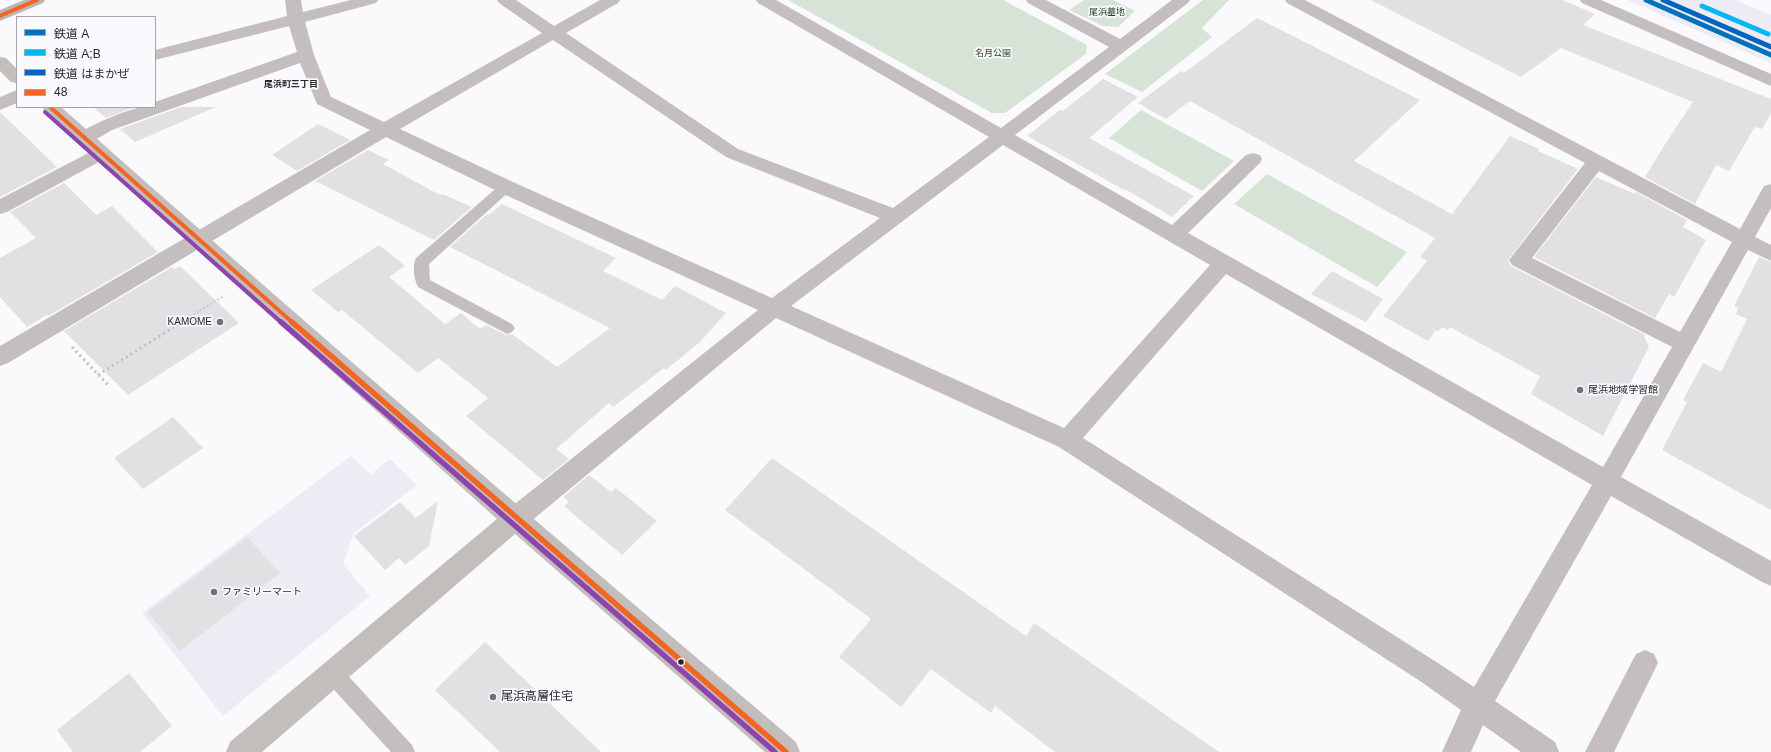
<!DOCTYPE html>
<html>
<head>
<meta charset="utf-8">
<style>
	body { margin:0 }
	#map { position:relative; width:1771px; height:752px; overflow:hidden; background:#fafafd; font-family:Arial,"Noto Sans JP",sans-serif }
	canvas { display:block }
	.legend { position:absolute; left:16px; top:16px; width:140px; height:92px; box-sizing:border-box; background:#f9f9fe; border:1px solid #a5a5a8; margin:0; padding:5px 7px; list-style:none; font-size:12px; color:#262628 }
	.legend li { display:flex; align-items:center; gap:8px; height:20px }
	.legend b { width:20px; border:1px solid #a5a5a8 }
</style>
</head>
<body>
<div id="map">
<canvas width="1771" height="752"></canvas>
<ul class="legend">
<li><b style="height:5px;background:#0072bc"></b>鉄道 A</li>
<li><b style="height:5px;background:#02b7f4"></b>鉄道 A;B</li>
<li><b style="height:5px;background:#0065bd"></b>鉄道 はまかぜ</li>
<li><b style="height:5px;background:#f26522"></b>48</li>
</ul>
</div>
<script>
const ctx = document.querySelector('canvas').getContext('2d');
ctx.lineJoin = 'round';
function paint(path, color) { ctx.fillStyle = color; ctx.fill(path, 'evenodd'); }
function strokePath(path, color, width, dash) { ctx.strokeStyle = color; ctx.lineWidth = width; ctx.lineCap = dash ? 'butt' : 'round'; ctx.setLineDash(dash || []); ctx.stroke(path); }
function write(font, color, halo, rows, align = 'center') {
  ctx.font = font + ' Arial,"Noto Sans JP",sans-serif'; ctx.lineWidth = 3.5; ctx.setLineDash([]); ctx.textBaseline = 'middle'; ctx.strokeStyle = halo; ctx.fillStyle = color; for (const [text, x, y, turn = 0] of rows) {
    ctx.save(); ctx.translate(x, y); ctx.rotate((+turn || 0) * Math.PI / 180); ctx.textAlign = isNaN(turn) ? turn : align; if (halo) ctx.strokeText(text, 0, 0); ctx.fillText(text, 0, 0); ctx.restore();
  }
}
paint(new Path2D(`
	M 1628,0 L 1735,0 L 1771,15 L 1771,63 Z
	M 351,456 L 371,474 L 390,459 L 417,485 L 354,533 L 343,564 L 370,596 L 223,716 L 142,613 Z`), '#edecf5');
paint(new Path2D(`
	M 788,0 L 1003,0 L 1087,45 L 1086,54 L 1005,113 L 992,113 Z
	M 1084,0 L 1113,0 L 1135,11 L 1118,27 L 1103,26 L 1069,10 Z
	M 1203,0 L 1229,0 L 1202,28 L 1212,37 L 1142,92 L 1105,74 Z
	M 1141,110 L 1234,161 L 1202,191 L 1109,138 Z
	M 1267,174 L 1407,252 L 1377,287 L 1234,204 Z`), '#d7e3d6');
paint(new Path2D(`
	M 1371,0 L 1562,0 L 1595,14 L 1583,25 L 1771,99 L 1771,113 L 1762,129 L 1755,127 L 1729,171 L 1716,165 L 1695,204 L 1645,177 L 1667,141 L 1693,102 L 1561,48 L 1521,77 Z
	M 1257,18 L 1420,100 L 1354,161 L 1452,214 L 1510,136 L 1539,149 L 1538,151 L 1578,169 L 1508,260 L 1511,266 L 1645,335 L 1644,336 L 1649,347 L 1603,436 L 1531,394 L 1540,376 L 1450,327 L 1448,330 L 1442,327 L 1438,332 L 1436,330 L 1428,341 L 1383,316 L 1427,261 L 1420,257 L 1435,238 L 1190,101 L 1166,119 L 1138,103 L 1181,71 L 1184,73 Z
	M 1103,79 L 1138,97 L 1089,138 L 1194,196 L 1172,217 L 1125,189 L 1124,190 L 1027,136 L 1060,110 L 1063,111 Z
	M 93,107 L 135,107 L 106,118 Z
	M 181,107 L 216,107 L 135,142 L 120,129 Z
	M 0,112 L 57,167 L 0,197 Z
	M 318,124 L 350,140 L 297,171 L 272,155 Z
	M 368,150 L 389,160 L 383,164 L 440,195 L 442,194 L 472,207 L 434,240 L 315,181 Z
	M 1596,177 L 1635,194 L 1636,192 L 1687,220 L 1683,227 L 1706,240 L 1674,297 L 1669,294 L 1655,318 L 1534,257 Z
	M 64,183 L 96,215 L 112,206 L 158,252 L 48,316 L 47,315 L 27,327 L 0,297 L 0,258 L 36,238 L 10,212 Z
	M 502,204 L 616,258 L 603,271 L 662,300 L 675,286 L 726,313 L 700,342 L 666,370 L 664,368 L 613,407 L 609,403 L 556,449 L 569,459 L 543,480 L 466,416 L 488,398 L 438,358 L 418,373 L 342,310 L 338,312 L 311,290 L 379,245 L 405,266 L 389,277 L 445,324 L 461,313 L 480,329 L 486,325 L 506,335 L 512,334 L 557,367 L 610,328 L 450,247 L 487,214 L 489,215 Z
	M 1759,257 L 1771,262 L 1771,510 L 1662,450 L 1687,402 L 1683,400 L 1703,363 L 1721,372 L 1747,319 L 1736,314 L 1738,308 L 1734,306 Z
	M 180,266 L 239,323 L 128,395 L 64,331 L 172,267 L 175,269 Z
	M 1332,271 L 1383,299 L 1366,322 L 1311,294 Z
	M 173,417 L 203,448 L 143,489 L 114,458 Z
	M 772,458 L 1026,636 L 1034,623 L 1219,752 L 1055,752 L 995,706 L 991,713 L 931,669 L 901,707 L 839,657 L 871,619 L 725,510 Z
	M 589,475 L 611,492 L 616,488 L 657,521 L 622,555 L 564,506 L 569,502 L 563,497 Z
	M 438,501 L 429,546 L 405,565 L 399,558 L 385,570 L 354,536 L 400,502 L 416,518 Z
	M 247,537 L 280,573 L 180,651 L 147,612 Z
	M 485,642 L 601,752 L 500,752 L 435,690 Z
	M 129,673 L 172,726 L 140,752 L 73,752 L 57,730 Z`), '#e1e1e4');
strokePath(new Path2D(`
	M 180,323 L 222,297`), '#c3bfc0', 2, [1.5, 2.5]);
strokePath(new Path2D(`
	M 72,347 L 110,387
	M 98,375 L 182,322`), '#c3bfc0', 3, [2, 3.5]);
paint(new Path2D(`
	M 506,182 L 511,184 L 513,187 L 511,190 L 429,264 L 430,280 L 512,324 L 515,328 L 512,332 L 507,334 L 418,287 C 414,280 412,265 416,258 L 501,184 Z
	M 332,663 L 339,666 L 412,745 L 415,752 L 391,752 L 325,680 L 322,673 L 325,666 Z`), '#c4bebe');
paint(new Path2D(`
	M 285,0 L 301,0 L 303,12 L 351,0 L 378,0 L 376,3 L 305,22 L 314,55 L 331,97 L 384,122 L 542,33 L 499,3 L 497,0 L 516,0 L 554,26 L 600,0 L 620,0 L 618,3 L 566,33 L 738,149 L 893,208 L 989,137 L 758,3 L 756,0 L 776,0 L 1001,128 L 1109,47 L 1028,3 L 1026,0 L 1046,0 L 1120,39 L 1172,0 L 1190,0 L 1188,3 L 1015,135 L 1172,225 L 1246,155 L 1253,153 L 1260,155 L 1262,159 L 1260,163 L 1188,233 L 1603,467 L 1672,347 L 1512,265 L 1509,260 L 1585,163 L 1287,3 L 1285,0 L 1305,0 L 1740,229 L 1764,186 L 1771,184 L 1771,208 L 1755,237 L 1771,245 L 1771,261 L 1748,250 L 1621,477 L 1771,561 L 1771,586 L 1762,582 L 1611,496 L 1495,701 L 1555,742 L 1559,752 L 1521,752 L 1483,725 L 1471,752 L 1442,752 L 1461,710 L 1420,681 L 1059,447 L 776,318 L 524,527 L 515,530 L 506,527 L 503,519 L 506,511 L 758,310 L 499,192 L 386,137 L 8,363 L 0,366 L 0,346 L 370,130 L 317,104 L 300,63 L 112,130 C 101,136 90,146 78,142 L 75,138 C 82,127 129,109 142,107 C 146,106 151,107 155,107 L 155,102 L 297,52 L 289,26 L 155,60 L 155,50 L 287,16 ZM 553,40 L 726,157 L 880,218 L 772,298 L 513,182 L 400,129 ZM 1003,145 L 1210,265 L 1064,428 L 791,306 ZM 1599,171 L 1732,242 L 1680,332 L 1532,258 ZM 1226,274 L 1592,485 L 1474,687 L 1438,663 L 1083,438 Z
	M 1580,0 L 1601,0 L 1771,74 L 1771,86 L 1582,3 Z
	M 17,90 L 17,103 L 0,110 L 0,97 Z
	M 102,147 L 108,149 L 111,153 L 108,157 L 7,212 L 0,214 L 0,199 L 96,149 Z
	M 1645,650 L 1654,654 L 1658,663 L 1614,752 L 1585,752 L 1636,654 Z`), '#c4bebe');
paint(new Path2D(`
	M 0,57 L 6,58 L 17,69 L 17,83 L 11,82 L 0,71 Z
	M 41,107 L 61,107 C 303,322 549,533 796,742 L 800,752 L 765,752 L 515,534 L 262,752 L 226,752 L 230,742 L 497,519 L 191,245 Z`), '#c3bdbc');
paint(new Path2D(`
	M 24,0 L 45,0 L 43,3 L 0,21 L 0,10 Z`), '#bcb5b6');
strokePath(new Path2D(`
	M 0,16 L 37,0
	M 50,107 L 293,323`), '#f26522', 4);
strokePath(new Path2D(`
	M 292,322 L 786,752`), '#f26522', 5.5);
strokePath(new Path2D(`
	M 45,112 L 282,323`), '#8e44ad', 4);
strokePath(new Path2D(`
	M 281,322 L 775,752`), '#8e44ad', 5.5);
strokePath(new Path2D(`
	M 1646,0 L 1771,55`), '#0072bc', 5);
strokePath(new Path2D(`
	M 1702,6 L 1768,34`), '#02b7f4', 5);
strokePath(new Path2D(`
	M 1663,0 L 1771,47`), '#0065bd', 5);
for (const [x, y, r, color] of [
	[220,322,4,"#707073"],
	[1580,390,4,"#707073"],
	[214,592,4,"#707073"],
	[681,662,3.5,"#262628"],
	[493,697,4,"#707073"]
]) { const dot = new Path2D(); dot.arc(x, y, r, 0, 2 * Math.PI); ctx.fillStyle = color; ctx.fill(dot); strokePath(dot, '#f9f9fe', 1.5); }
write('9px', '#1f431c', '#f9f9fe', [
	["尾浜墓地",1107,13],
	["名月公園",993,54]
]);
write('bold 9px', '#29292e', '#f9f9fe', [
	["尾浜町三丁目",291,85]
]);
write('10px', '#262628', '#f9f9fe', [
	["KAMOME",212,322,"right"],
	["尾浜地域学習館",1588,390],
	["ファミリーマート",222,592]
], 'left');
write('12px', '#262628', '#f9f9fe', [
	["尾浜高層住宅",501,697]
], 'left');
</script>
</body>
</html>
